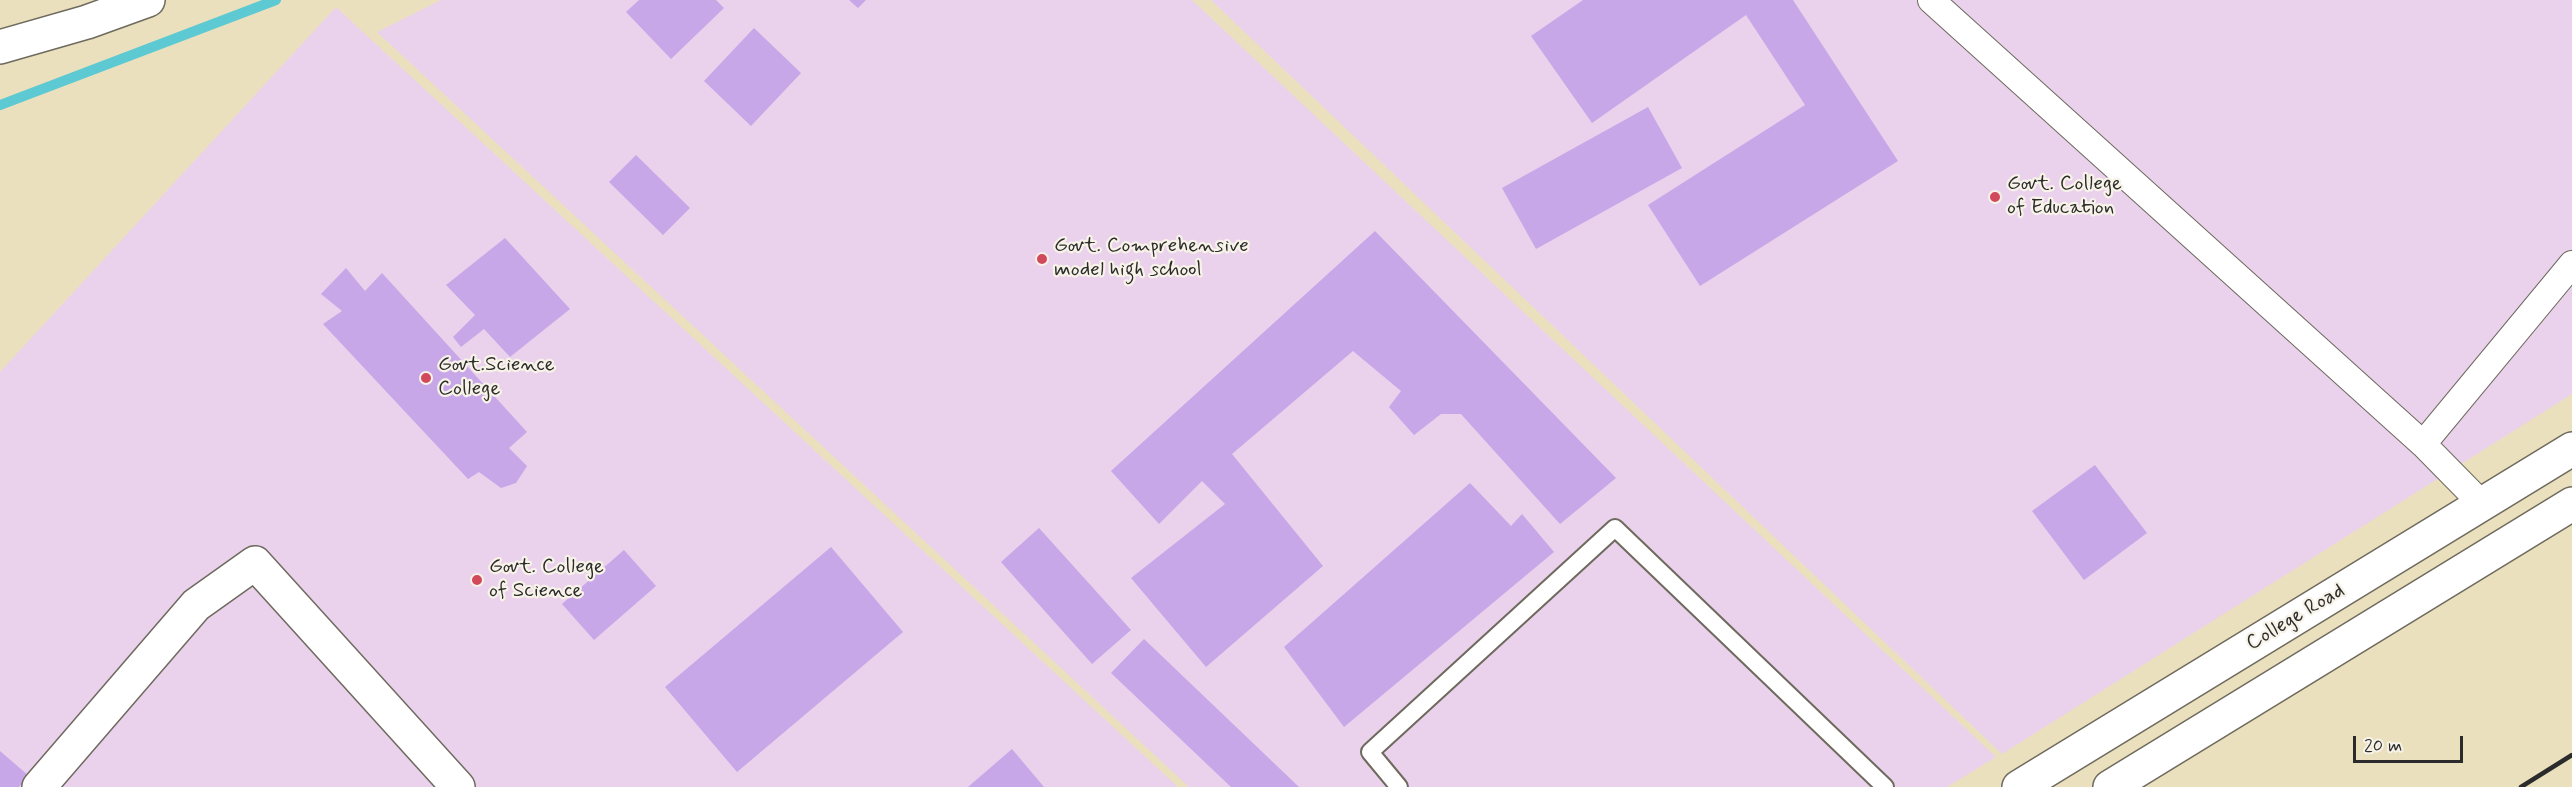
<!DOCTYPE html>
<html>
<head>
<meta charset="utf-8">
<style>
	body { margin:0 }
	#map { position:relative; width:2572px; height:787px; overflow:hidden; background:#ebe0bd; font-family:Mynerve,sans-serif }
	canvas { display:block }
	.scale { position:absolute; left:2353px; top:736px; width:110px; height:27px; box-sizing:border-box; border:3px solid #2b2b2b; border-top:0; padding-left:8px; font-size:18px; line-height:21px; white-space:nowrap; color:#2b2b2b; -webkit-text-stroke:4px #f7f3e8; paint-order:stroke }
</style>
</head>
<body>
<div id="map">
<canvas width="2572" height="787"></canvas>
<div class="scale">20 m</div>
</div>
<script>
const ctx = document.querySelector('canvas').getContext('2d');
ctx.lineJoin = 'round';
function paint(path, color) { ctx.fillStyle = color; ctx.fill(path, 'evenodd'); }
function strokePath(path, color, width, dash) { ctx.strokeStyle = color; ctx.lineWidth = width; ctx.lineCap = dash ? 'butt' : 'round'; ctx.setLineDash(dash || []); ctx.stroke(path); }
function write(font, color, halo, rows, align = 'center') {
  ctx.font = font + ' Mynerve,sans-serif'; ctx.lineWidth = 4.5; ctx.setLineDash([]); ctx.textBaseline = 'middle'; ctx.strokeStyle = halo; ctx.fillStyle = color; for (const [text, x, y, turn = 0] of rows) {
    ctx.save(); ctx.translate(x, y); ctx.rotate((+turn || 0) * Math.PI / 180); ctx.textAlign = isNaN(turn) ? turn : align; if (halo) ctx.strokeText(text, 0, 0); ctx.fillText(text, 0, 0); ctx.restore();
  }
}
paint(new Path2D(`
	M 441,0 L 1192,0 L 1996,757 L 1947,787 L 1189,787 L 377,32 Z
	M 1211,0 L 2572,0 L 2572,394 L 2002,754 Z
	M 336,7 L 1178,787 L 0,787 L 0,372 Z`), '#ead1ec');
strokePath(new Path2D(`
	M 0,105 L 276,0`), '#5dcad3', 10);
paint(new Path2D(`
	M 639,0 L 716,0 L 724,8 L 671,59 L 626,12 Z
	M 849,0 L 866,0 L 858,8 Z
	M 1583,0 L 1793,0 L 1898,161 L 1700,286 L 1648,205 L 1805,105 L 1746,15 L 1592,123 L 1531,36 Z
	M 754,28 L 801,73 L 751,126 L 704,81 Z
	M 1648,107 L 1682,168 L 1536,249 L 1502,188 Z
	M 636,155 L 690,208 L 663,235 L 609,182 Z
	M 1375,231 L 1616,478 L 1560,524 L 1461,414 L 1441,414 L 1414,435 L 1389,407 L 1401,391 L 1353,351 L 1232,454 L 1323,566 L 1206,667 L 1131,578 L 1225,504 L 1202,481 L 1159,524 L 1111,471 Z
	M 505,238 L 570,309 L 510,357 L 484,329 L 461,347 L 453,337 L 475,315 L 446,285 Z
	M 346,268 L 365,291 L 382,273 L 527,432 L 509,448 L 527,466 L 516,483 L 501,488 L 479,472 L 468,479 L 323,324 L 342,311 L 321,294 Z
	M 2095,465 L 2147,533 L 2084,580 L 2032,511 Z
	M 1470,483 L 1511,526 L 1522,514 L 1554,552 L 1344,727 L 1284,647 Z
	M 1039,528 L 1131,630 L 1092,664 L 1001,562 Z
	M 831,547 L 903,632 L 737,772 L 665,687 Z
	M 624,550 L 656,586 L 594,640 L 562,604 Z
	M 1144,639 L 1299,787 L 1231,787 L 1111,673 Z
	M 1012,749 L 1044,787 L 968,787 Z
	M 0,751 L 29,776 L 19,787 L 0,787 Z`), '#c8a7e8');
const service = new Path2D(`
	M 1399,787 L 1370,752 L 1615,528 L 1885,787`);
const pedestrian = new Path2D(`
	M 1931,0 L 2423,444 L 2572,264
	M 2423,444 L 2482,504`);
const minor = new Path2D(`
	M 39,787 L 196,605 L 255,563 L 458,787`);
const secondary = new Path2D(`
	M 0,47 L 87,22 L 148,0
	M 2019,787 L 2572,449
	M 2110,787 L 2572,504`);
strokePath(service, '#6e6a5e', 20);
strokePath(pedestrian, '#6e6a5e', 28);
strokePath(minor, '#6e6a5e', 36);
strokePath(secondary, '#6e6a5e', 36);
strokePath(service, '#fff', 16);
strokePath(pedestrian, '#fff', 26);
strokePath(minor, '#fff', 33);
strokePath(secondary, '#fff', 33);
strokePath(new Path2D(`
	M 2521,787 L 2572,755`), '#2b2b2b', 4.5);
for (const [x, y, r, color] of [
	[1995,197,6,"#d1495b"],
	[1042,259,6,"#d1495b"],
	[426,378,6,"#d1495b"],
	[477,580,6,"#d1495b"]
]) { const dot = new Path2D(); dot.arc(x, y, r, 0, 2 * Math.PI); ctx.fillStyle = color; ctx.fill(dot); strokePath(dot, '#f7f3e8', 2); }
write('21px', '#2b2b2b', '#f7f3e8', [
	["Govt. College",2007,185],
	["of Education",2007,209],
	["Govt. Comprehensive",1054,247],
	["model high school",1054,271],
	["Govt.Science",438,366],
	["College",438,390],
	["Govt. College",489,568],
	["of Science",489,592]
], 'left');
write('21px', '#2b2b2b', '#f7f3e8', [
	["College Road",2296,618,-31]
]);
</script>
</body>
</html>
